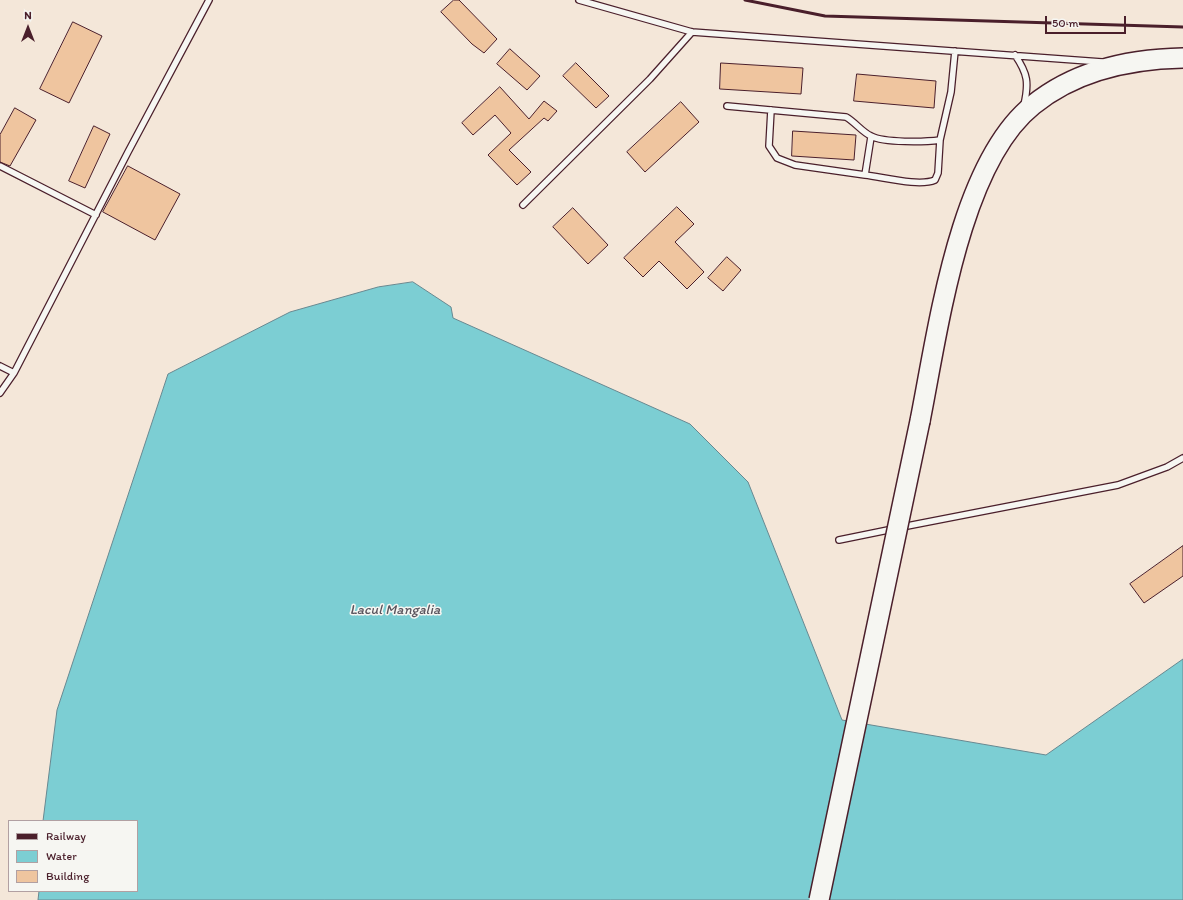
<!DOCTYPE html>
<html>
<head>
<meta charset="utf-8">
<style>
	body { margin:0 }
	#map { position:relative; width:1183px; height:900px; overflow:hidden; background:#f4e7d9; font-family:Itim,sans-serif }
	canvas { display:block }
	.legend { position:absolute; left:8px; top:820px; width:130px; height:72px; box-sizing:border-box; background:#f6f6f2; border:1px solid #b1a0a2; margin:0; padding:5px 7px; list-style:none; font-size:12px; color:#4a1f2b }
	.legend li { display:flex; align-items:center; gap:8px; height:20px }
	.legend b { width:20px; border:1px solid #b1a0a2 }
	.north { position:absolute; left:8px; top:8px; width:40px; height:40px; -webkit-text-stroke:3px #f6f6f2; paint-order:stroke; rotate:0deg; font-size:11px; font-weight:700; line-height:16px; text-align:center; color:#4a1f2b }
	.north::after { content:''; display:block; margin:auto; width:14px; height:18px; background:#4a1f2b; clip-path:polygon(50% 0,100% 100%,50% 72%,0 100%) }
	.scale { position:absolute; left:1045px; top:16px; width:81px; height:18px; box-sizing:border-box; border:2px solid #4a1f2b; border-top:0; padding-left:5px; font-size:12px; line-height:14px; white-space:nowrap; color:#4a1f2b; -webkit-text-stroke:3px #f6f6f2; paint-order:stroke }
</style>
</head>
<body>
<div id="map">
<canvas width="1183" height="900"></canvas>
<ul class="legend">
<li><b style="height:5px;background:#4a1f2b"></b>Railway</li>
<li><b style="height:11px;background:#7cced3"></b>Water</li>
<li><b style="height:11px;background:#efc59f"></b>Building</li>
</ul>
<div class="north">N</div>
<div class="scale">50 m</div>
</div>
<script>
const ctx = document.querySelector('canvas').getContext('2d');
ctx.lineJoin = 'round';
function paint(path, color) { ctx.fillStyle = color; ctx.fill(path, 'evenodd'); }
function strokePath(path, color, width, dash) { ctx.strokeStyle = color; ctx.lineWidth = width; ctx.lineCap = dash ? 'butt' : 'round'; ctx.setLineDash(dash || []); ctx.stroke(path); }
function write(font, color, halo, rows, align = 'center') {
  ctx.font = font + ' Itim,sans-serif'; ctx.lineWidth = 3; ctx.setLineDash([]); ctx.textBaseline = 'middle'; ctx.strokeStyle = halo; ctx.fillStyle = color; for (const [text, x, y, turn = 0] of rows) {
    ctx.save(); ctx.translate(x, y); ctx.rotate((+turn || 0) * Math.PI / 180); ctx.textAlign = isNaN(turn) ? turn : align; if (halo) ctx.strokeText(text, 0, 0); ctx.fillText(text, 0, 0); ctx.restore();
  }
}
const water = new Path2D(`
	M 413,282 L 451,307 L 453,318 L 690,424 L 748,482 L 842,720 L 1046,755 L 1183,659 L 1183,900 L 38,900 L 39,891 L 137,891 L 137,821 L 43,821 L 57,710 L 168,374 L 290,312 L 378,287 Z`);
paint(water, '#7cced3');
strokePath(water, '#688890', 1);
const building = new Path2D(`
	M 454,0 L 459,0 L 497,39 L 484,53 L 472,44 L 441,12 Z
	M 73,22 L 102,36 L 69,103 L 40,89 Z
	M 510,49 L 540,76 L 527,90 L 497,64 Z
	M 576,63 L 609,96 L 596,108 L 563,76 Z
	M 721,63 L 803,68 L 801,94 L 720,89 Z
	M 857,74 L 936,81 L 934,108 L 854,101 Z
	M 500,87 L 529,119 L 544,101 L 557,111 L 548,121 L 544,118 L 509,150 L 531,172 L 517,185 L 488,155 L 511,133 L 495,115 L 473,135 L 462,123 Z
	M 681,102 L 699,122 L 645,172 L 627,152 Z
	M 15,108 L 36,120 L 10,166 L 0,162 L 0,135 Z
	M 94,126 L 110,134 L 85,188 L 69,181 Z
	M 793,131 L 856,135 L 854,160 L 792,156 Z
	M 128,166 L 180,194 L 155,240 L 103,212 Z
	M 677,207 L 694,224 L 675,242 L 704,272 L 687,289 L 659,261 L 643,277 L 624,258 Z
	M 573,208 L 608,245 L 588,264 L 553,227 Z
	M 727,257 L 741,270 L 723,291 L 708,278 Z
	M 1183,546 L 1183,576 L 1144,603 L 1130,584 Z`);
paint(building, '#efc59f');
strokePath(building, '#4a1f2b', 1);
const lane = new Path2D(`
	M 579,0 L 692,32 L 1102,62
	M 1015,55 C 1028,74 1029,83 1024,105
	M 727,106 L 846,117 C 855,122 862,132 871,136 C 884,143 925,142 940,140 L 951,92 L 955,51
	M 771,110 L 769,146 L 777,158 L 795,165 L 865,175 L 871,137
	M 0,166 L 96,215
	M 865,175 C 883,177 919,187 935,180 L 938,173 L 940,140
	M 523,205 L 650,79 L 692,32
	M 0,366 L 14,373
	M 0,393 L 14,373 L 128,152 L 209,0
	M 902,527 L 1118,485 L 1167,467 L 1183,458
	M 839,540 L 893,529`);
const highway = new Path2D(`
	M 920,421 C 938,331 959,164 1033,105 C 1076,70 1129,59 1183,58`);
strokePath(lane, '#4a1f2b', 8);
strokePath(highway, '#4a1f2b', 22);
strokePath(lane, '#f6f6f2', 5.5);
strokePath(highway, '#f6f6f2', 19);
strokePath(new Path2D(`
	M 745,0 L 825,16 L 1183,27`), '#4a1f2b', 3);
const highwayBridge = new Path2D(`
	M 819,900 L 920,421`);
strokePath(highwayBridge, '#4a1f2b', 22, []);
strokePath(highwayBridge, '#f6f6f2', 19);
write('italic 14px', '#59545d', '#f6f6f2', [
	["Lacul Mangalia",395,610]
]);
</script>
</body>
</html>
